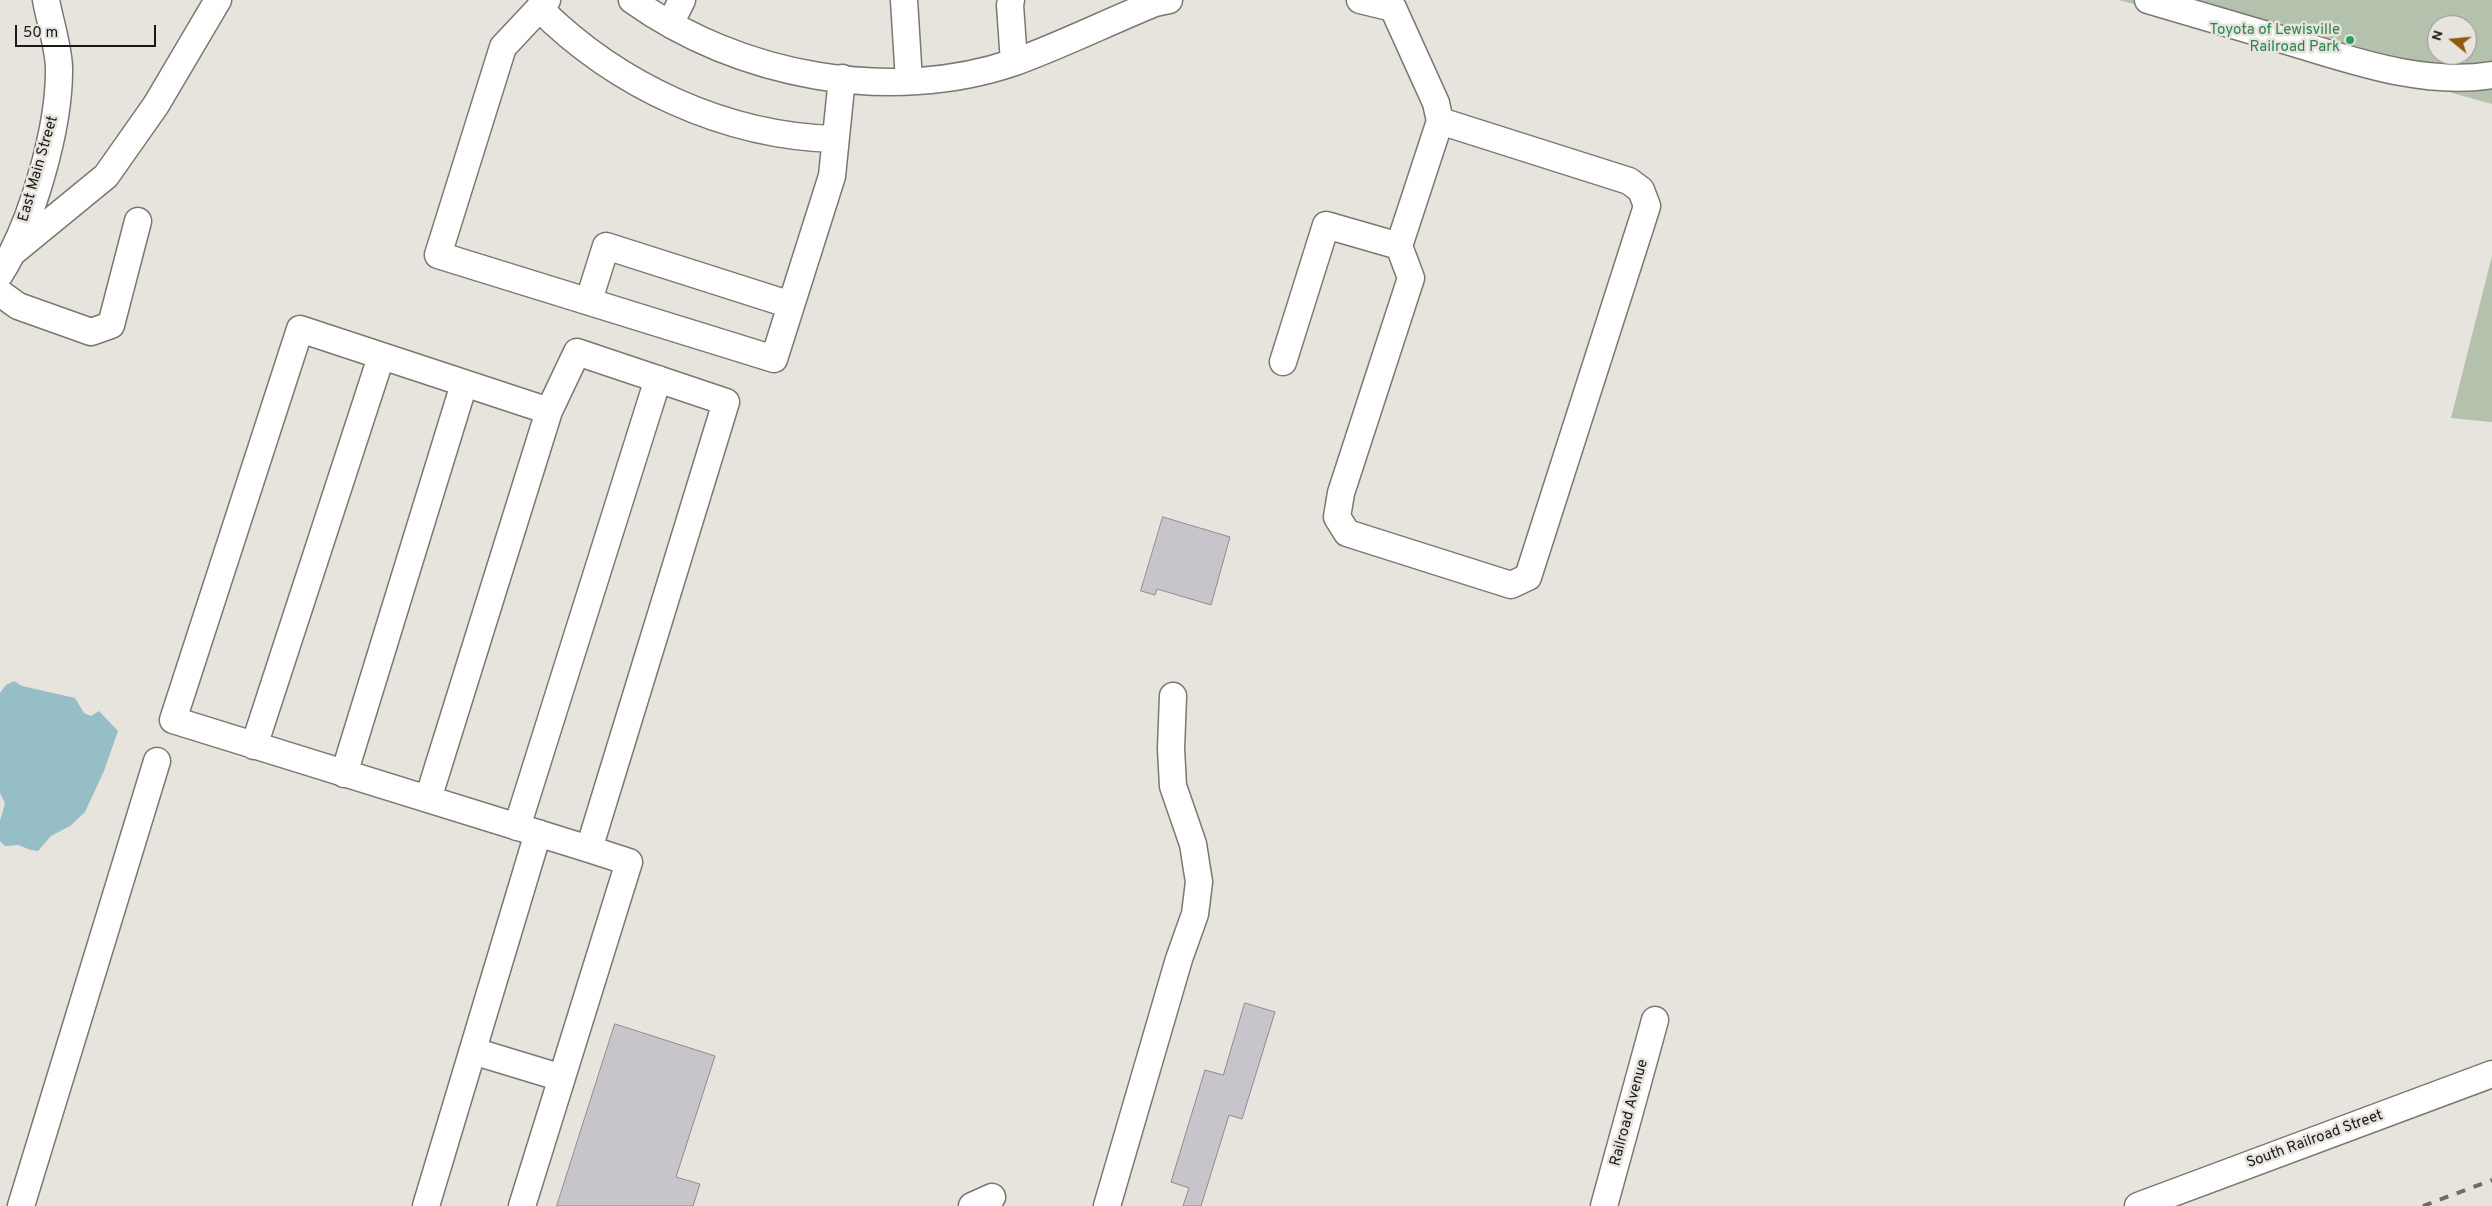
<!DOCTYPE html>
<html>
<head>
<meta charset="utf-8">
<style>
	body { margin:0 }
	#map { position:relative; width:2492px; height:1206px; overflow:hidden; background:#e7e3dd; font-family:Overpass,sans-serif }
	canvas { display:block }
	.north { position:absolute; left:2427px; top:15px; width:50px; height:50px; box-sizing:border-box; background:#e7e3dd; border:1px solid #95928e; border-radius:50%; rotate:287deg; font-size:14px; font-weight:700; line-height:20px; text-align:center; color:#1a1917 }
	.north::after { content:''; display:block; margin:auto; width:18px; height:22px; background:#905910; clip-path:polygon(50% 0,100% 100%,50% 72%,0 100%) }
	.scale { position:absolute; left:15px; top:25px; width:141px; height:22px; box-sizing:border-box; border:2px solid #1a1917; border-top:0; padding-left:6px; font-size:15px; line-height:18px; white-space:nowrap; color:#1a1917; -webkit-text-stroke:4px #e7e3dd; paint-order:stroke }
</style>
</head>
<body>
<div id="map">
<canvas width="2492" height="1206"></canvas>
<div class="north">N</div>
<div class="scale">50 m</div>
</div>
<script>
const ctx = document.querySelector('canvas').getContext('2d');
ctx.lineJoin = 'round';
function paint(path, color) { ctx.fillStyle = color; ctx.fill(path, 'evenodd'); }
function strokePath(path, color, width, dash) { ctx.strokeStyle = color; ctx.lineWidth = width; ctx.lineCap = dash ? 'butt' : 'round'; ctx.setLineDash(dash || []); ctx.stroke(path); }
function write(font, color, halo, rows, align = 'center') {
  ctx.font = font + ' Overpass,sans-serif'; ctx.lineWidth = 5; ctx.setLineDash([]); ctx.textBaseline = 'middle'; ctx.strokeStyle = halo; ctx.fillStyle = color; for (const [text, x, y, turn = 0] of rows) {
    ctx.save(); ctx.translate(x, y); ctx.rotate((+turn || 0) * Math.PI / 180); ctx.textAlign = isNaN(turn) ? turn : align; if (halo) ctx.strokeText(text, 0, 0); ctx.fillText(text, 0, 0); ctx.restore();
  }
}
paint(new Path2D(`
	M 2119,0 L 2492,0 L 2492,104 ZM 2437,25 L 2467,25 L 2467,55 L 2437,55 Z
	M 2492,256 L 2492,422 L 2451,418 Z`), '#b4c1ad');
paint(new Path2D(`
	M 14,681 L 22,686 L 75,698 L 84,713 L 91,716 L 99,711 L 118,731 L 104,771 L 85,812 L 70,826 L 51,836 L 38,851 L 31,850 L 18,845 L 5,846 L 0,841 L 0,821 L 5,803 L 0,793 L 0,693 L 6,685 Z`), '#95bec7');
const building = new Path2D(`
	M 1163,517 L 1230,537 L 1211,605 L 1157,589 L 1155,595 L 1141,591 Z
	M 1245,1003 L 1275,1012 L 1242,1119 L 1229,1115 L 1201,1206 L 1183,1206 L 1189,1188 L 1171,1182 L 1205,1070 L 1223,1075 Z
	M 615,1024 L 715,1056 L 676,1177 L 700,1184 L 693,1206 L 557,1206 Z`);
paint(building, '#c7c4cb');
strokePath(building, '#8e8b92', 1);
const minor = new Path2D(`
	M 547,0 L 503,47 L 438,255 L 774,359 L 832,176 L 842,78
	M 632,0 C 738,76 890,105 1015,62 C 1062,45 1108,22 1155,3 L 1169,0
	M 904,0 L 909,81
	M 1011,0 L 1010,5 L 1014,62
	M 1360,0 L 1393,8 L 1436,103 L 1440,121 L 1629,181 L 1641,190 L 1647,206 L 1528,577 L 1511,585 L 1347,533 L 1337,517 L 1341,493 L 1411,278 L 1399,246 L 1440,121
	M 2148,0 C 2197,14 2245,29 2294,43 C 2357,62 2425,86 2492,75
	M 539,8 C 617,86 725,136 835,139
	M 670,24 L 682,0
	M 12,253 L 106,176 L 156,105 L 218,0
	M 0,274 C 32,224 60,127 59,67 C 58,45 50,22 46,0
	M 0,293 L 18,306 L 91,332 L 111,325 L 138,221
	M 589,300 L 606,246 L 791,305
	M 1283,362 L 1326,225 L 1399,246
	M 254,746 L 381,357
	M 344,774 L 464,384
	M 428,799 L 549,411
	M 517,827 L 658,379
	M 473,1051 L 562,1078
	M 21,1206 L 157,761
	M 426,1206 L 538,833
	M 522,1206 L 629,862 L 589,849 L 173,720 L 300,329 L 549,411 L 577,352 L 726,402 L 589,849
	M 972,1206 L 992,1197
	M 1107,1206 L 1179,959 L 1195,914 L 1199,882 L 1193,844 L 1173,786 L 1171,749 L 1173,696
	M 1604,1206 L 1655,1020
	M 2138,1206 L 2492,1074`);
strokePath(minor, '#7b7771', 29);
strokePath(minor, '#fff', 26);
strokePath(new Path2D(`
	M 2423,1206 L 2492,1180`), '#6e6c68', 4, [9, 9]);
for (const [x, y, r, color] of [
	[2350,40,5,"#2e9e5b"]
]) { const dot = new Path2D(); dot.arc(x, y, r, 0, 2 * Math.PI); ctx.fillStyle = color; ctx.fill(dot); strokePath(dot, '#e7e3dd', 2); }
write('15px', '#27864d', '#e7e3dd', [
	["Toyota of Lewisville",2340,31],
	["Railroad Park",2340,48]
], 'right');
write('15px', '#1a1917', '#e7e3dd', [
	["East Main Street",39,169,-74],
	["Railroad Avenue",1630,1113,-75],
	["South Railroad Street",2315,1140,-20]
]);
</script>
</body>
</html>
